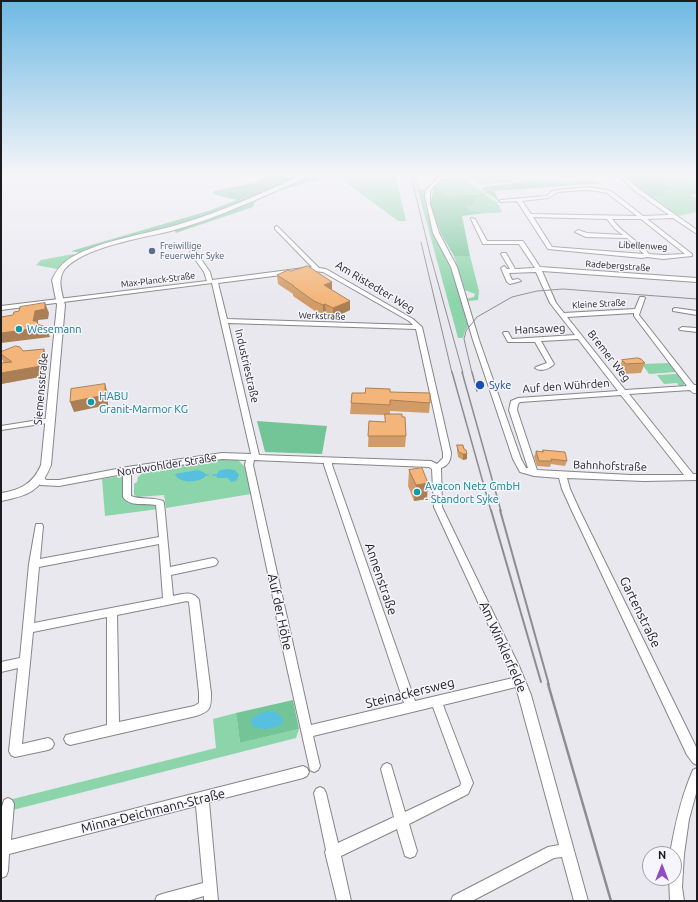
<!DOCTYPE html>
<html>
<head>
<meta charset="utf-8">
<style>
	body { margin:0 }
	#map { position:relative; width:698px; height:902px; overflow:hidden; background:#e9e8ef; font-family:Ubuntu,sans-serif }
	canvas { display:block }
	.frame { position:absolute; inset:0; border:2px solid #1c1b1e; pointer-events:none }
	.north { position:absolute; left:642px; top:846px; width:40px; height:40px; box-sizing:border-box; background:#f6f5fc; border:1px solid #9f9ea3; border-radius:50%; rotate:0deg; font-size:11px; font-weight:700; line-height:16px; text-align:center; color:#1c1b1e }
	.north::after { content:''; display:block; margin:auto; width:14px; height:18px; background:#914cc0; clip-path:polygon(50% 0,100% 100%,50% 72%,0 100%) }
</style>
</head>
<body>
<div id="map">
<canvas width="698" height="902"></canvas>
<div class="frame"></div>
<div class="north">N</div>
</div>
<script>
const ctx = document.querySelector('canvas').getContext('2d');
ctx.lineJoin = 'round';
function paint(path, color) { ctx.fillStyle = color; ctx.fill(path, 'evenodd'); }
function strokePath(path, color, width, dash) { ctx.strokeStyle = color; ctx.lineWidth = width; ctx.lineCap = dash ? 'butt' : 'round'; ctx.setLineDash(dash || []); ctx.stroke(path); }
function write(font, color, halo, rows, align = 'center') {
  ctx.font = font + ' Ubuntu,sans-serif'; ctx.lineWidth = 3; ctx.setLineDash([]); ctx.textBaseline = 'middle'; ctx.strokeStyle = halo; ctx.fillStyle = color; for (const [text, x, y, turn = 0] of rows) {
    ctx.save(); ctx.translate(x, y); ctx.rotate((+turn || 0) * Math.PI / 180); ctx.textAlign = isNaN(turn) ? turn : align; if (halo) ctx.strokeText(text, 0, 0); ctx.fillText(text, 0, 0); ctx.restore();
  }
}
paint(new Path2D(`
	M 337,176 L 396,176 L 406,221 L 398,221 Z
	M 414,176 L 416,176 L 420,189 L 425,190 C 420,214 452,266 460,292 L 458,292 L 466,320 L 471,322 L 465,331 L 463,338 L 458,338 Z
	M 450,176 L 462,178 L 486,194 L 445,196 L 439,188 L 434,187 C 438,181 449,179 450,176 Z
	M 471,176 L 507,176 L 514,182 L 480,185 Z
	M 650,176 L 676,176 L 697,182 L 697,194 L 690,195 L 697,198 L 697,212 L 678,216 L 651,197 L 663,196 L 670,188 Z
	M 486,195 L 497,202 L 502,212 C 490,214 475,215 466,206 L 472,206 L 475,199 Z
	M 73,254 L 75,256 L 57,269 L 36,265 L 41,260 Z
	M 454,256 L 470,256 L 479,291 L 478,300 L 467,301 L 466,299 L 474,297 L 475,294 L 465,290 Z
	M 669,363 L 676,372 L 649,374 L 642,364 Z
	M 677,374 L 685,383 L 683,386 L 679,386 L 677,383 L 664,384 L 657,375 Z
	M 212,460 L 238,460 L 245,467 L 251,494 L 166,508 L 164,495 L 138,497 L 134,495 L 134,484 L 137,482 L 138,477 L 143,472 Z
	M 121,476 L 125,482 L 125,500 L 129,503 L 156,503 L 158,509 L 105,516 L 102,479 Z
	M 236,713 L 240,743 L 299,729 L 296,738 L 1,813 L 1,802 L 216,748 L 213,719 Z`), '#8cd4aa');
paint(new Path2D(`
	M 270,176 L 299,176 L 239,203 L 201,218 L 81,253 L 71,251 L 208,211 L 237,200 L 213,194 L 214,191 L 257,182 L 258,179 Z
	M 308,176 L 331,176 L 270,193 Z
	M 625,176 L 653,176 L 651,177 L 670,188 L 663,196 L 651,197 Z
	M 585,180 L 621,186 L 601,183 L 494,191 L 499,201 L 481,189 L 483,187 L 531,181 L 570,182 Z
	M 434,187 L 439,188 L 445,196 L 486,194 L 486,195 L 475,199 L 472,206 L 466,206 L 470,210 L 485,213 L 462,216 L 470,256 L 454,256 L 441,234 L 430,205 Z
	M 257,199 L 259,199 L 254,203 L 253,207 L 176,233 L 174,230 L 223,213 Z
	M 257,421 L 327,426 L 322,454 L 265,452 Z
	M 293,700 L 299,729 L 240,743 L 236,713 Z`), '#73c597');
paint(new Path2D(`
	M 228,469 L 235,470 L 239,475 L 236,481 L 231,482 L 228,478 L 217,478 L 216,475 L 220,470 Z
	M 198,470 L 205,473 L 205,477 C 197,483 179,484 175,474 Z
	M 265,711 C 275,712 282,712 283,723 C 274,730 264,730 253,727 L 251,722 L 252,718 Z`), '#57c0de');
strokePath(new Path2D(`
	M 205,475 L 208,475
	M 213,475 L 216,475`), '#57c0de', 1.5);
const minor = new Path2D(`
	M 436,176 L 451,176 L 450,179 L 441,179 L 430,191 L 430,204 L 439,233 L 457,267 L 479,340 L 521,459 L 526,468 L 528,468 L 509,410 L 511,401 L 518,398 L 618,391 L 578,339 L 541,341 L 554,364 C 550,369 540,372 535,368 L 536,367 L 547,363 L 535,342 L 508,342 L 503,333 L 504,332 L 508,332 L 512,339 L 575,335 L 550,303 L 536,272 L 509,273 L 512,280 L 518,279 L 521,281 L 510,284 L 507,282 L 501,268 L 504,266 L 507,269 L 510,269 L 501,254 L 502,253 L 506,253 L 515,269 L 535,268 L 519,244 L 483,244 L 471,219 L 471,218 L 475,219 L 487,241 L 523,241 L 540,267 L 697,278 L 697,282 L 542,271 L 556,303 L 564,313 L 635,309 L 640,297 L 644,297 L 645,298 L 639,315 L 694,385 L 697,385 L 697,393 C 693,394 692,392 690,390 L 629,394 L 693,474 L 697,474 L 697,480 L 644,481 L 567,478 L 570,489 L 580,511 L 697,749 L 697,765 L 693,763 L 687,755 L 572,511 L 562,489 L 559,478 L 534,476 L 520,472 L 513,459 L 473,340 L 451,267 L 433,233 L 425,196 L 426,190 L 438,178 ZM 634,313 L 634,316 L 687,386 L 625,390 L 567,317 ZM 621,395 L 684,475 L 630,475 L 537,470 L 517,410 L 518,404 L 520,402 Z
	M 619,176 L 624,176 L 639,189 L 697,230 L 697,234 L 673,218 L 647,219 L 692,254 L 692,256 L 663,259 L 647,257 L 642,258 L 548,249 L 517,201 L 501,202 L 499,201 L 501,200 L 547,196 L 552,191 L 558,190 L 590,187 L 611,191 L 643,216 L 669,215 L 635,191 ZM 584,190 L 597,191 L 607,193 L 637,216 L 531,214 L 522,201 L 548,198 L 558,192 ZM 533,217 L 607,219 L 615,229 L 623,235 L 587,233 L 578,230 L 575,232 L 586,237 L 627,238 L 644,254 L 552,247 ZM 612,219 L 641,219 L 685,254 L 663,255 L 649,254 C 638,240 622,233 612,219 Z
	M 277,226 L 319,268 L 326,269 L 413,319 L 422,327 L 451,453 C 451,460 448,466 441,468 L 442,507 L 519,666 L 531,695 L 588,901 L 574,901 L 562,857 L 554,858 L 472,901 L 451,901 L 453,896 L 548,847 L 559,845 L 516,687 L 443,705 L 473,783 L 468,794 L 409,824 L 417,851 L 415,856 L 410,858 L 405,856 L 397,829 L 341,856 L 351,901 L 337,901 L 325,852 L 326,850 L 314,793 L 316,789 L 320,787 L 324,789 L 326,793 L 338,843 L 394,817 L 381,769 L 383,765 L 387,763 L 391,765 L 405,812 L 460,786 L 461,783 L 433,707 L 313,736 L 320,766 L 318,770 L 314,772 L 310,770 L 279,632 L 274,602 L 245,465 L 246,460 L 222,459 L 131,472 L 131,496 C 141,500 153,497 163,501 L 164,503 L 170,567 L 213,558 L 216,559 L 218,562 L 216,565 L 213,566 L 171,575 L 173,596 C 182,594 193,590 199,600 L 211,693 C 211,708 211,711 196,716 L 70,745 L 66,743 L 64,739 L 66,735 L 107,725 L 107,617 L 33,632 L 22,744 L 48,738 L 52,740 L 54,744 L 52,748 L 48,750 L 15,757 L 11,755 L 9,751 L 18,668 L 1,672 L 1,662 L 20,658 L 29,564 L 36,524 L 42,524 L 43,526 L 40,559 L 159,537 L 156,505 C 145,503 130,507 123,497 L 123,474 L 59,486 L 40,485 L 37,479 L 38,477 L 44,477 L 46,480 L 59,480 L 127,467 L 222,453 L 251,454 L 212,283 L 1,310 L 1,306 L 207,281 L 204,272 L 190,252 L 195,248 L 198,250 L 196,252 L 210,272 L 212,280 L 312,267 L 275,229 L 275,227 ZM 313,271 L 323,272 L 409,321 L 413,325 L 227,319 L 218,283 ZM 228,323 L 416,329 L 443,453 L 443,458 L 437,464 L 431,461 L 259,455 ZM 254,460 L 324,463 L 324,465 L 404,703 L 311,725 L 253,465 ZM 332,463 L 429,467 L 432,469 L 434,507 L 513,678 L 415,701 L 332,465 ZM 159,544 L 163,598 L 34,623 L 39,567 ZM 187,601 L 189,602 L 199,693 L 199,703 L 194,706 L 119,722 L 117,615 Z
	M 675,308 L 697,311 L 697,315 L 673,311 L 673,309 Z
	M 682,327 L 697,328 L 697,332 L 680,330 L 679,329 Z
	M 51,418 L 55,420 L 54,422 L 1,430 L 1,426 Z
	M 303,766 L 307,768 L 309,772 L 307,776 L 303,778 L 209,802 L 218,901 L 204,901 L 204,896 L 187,901 L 155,901 L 157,896 L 162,894 L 203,883 L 196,806 L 9,854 L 8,871 L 6,876 L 1,878 L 1,810 L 4,800 L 8,798 L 12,800 L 14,804 L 11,840 Z
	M 697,768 L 697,790 L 689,819 L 684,854 L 682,887 L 684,901 L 670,901 L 669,878 L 674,878 L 674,854 L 670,854 C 675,825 681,797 693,770 Z`);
const major = new Path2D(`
	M 299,176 L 306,176 C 298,183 286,186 276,191 C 242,206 207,221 171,231 C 143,238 82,247 64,270 C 57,281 62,293 65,305 L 51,465 C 41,491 27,496 1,501 L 1,493 C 20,490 33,484 41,465 L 57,305 L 52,280 C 56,270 62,263 72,257 C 105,239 144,235 180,224 C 221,212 260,194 299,176 Z`);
strokePath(minor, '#85858b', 2);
strokePath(major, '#85858b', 2);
paint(minor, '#fff');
paint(major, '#fff');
strokePath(new Path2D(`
	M 411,176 L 430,254 L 463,373
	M 421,242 L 452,373
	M 472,373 L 464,339 L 466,331 L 477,317 L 512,297 L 537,291 L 563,289 L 697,299`), '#8d8c91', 1);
strokePath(new Path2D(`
	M 452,372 L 491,511
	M 462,372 L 501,511
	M 472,372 L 477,391`), '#8d8c91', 1.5);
strokePath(new Path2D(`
	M 491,510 L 541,682
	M 500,510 L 549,685`), '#8d8c91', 2);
strokePath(new Path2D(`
	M 548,684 L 611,901`), '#8d8c91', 2.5);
paint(new Path2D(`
	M 277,275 L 332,282 L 332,290 L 350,310 L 333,318 L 326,313 L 323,314 L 315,311 L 293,296 L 293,294 L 278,284 Z
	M 23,351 L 47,359 L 45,376 L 1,384 L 1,363 L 4,363 L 1,357 L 1,352 Z
	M 622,360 L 645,363 L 641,373 L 623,374 L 619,370 Z
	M 390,392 L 430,403 L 429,413 L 390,411 L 390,414 L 402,417 L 406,436 L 405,447 L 368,447 L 369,421 L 385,422 L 385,415 L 350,414 L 351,403 L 365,393 Z
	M 457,445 L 464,449 L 467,454 L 467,459 L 463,460 L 458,457 L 457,450 Z
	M 543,450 L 567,461 L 565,466 L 551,464 L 550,467 L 537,466 L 534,457 L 536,451 L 542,452 Z
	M 409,470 L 427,499 L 414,501 L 408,486 Z`), '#d19c68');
paint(new Path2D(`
	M 566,176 L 575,176 L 565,178 Z
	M 332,282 L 332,291 L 324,285 Z
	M 350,301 L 350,310 L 333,318 L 333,308 Z
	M 45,303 L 49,313 L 48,319 L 38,320 L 38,323 L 39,328 L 46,327 L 50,337 L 1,343 L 1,333 L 33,321 L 35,311 Z
	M 325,304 L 326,313 L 323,314 L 323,305 Z
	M 44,349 L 47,359 L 45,376 L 1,384 L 1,373 Z
	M 105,384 L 108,394 L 108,405 L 74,412 L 70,402 Z
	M 463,454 L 467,454 L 467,459 L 463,460 Z
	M 428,483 L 427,499 L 414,501 L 416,485 Z`), '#aa7f55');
const building = new Path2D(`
	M 308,266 L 332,282 L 324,285 L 350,301 L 333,308 L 325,304 L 323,305 L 314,301 L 293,286 L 294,286 L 277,275 L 288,270 L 290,271 Z
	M 45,303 L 45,309 L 35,311 L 33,321 L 37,321 L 37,324 L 46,327 L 1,333 L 1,317 L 13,315 L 14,312 L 19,311 L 20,307 Z
	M 16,346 L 20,347 L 23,351 L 44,349 L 41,366 L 1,373 L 1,363 L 12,362 L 1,354 L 1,352 Z
	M 638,358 L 641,359 L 645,363 L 626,364 L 622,360 Z
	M 105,384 L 105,395 L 70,402 L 71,389 Z
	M 366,388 L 390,389 L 390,392 L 430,393 L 430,403 L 390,400 L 390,405 L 351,403 L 352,393 L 365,393 Z
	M 385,414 L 402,414 L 402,417 L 405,417 L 406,436 L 368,436 L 369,421 L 385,422 Z
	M 457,445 L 463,445 L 464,449 L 466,450 L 467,454 L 463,454 L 459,452 Z
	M 543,450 L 565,452 L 567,461 L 551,459 L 552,461 L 539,461 L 536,451 L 543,452 Z
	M 422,468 L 428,483 L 416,485 L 409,470 Z`);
paint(building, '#f3b579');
strokePath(building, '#aa7f55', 1);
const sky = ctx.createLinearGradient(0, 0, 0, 302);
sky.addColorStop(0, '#6eb9e4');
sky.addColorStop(0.58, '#f5f5f8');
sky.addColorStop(1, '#f5f5f800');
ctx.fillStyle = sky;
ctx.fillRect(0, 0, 698, 302);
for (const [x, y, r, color] of [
	[152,251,4,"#5c6f8a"],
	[19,329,4,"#0f9aa8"],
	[480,385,5,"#1a4fb4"],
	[91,402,4,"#0f9aa8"],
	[417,492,4,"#0f9aa8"]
]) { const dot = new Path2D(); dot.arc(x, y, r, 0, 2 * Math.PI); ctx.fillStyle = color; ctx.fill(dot); strokePath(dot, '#f6f5fc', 1.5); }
write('9px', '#4e5e75', '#f6f5fc', [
	["Freiwillige",160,246],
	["Feuerwehr Syke",160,256]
], 'left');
write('9px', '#1c1b1e', '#f6f5fc', [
	["Libellenweg",643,246,3],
	["Radebergstraße",618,266,4],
	["Max-Planck-Straße",158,280,-7],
	["Kleine Straße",599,304,-3],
	["Werkstraße",322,316,2]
]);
write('11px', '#1c1b1e', '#f6f5fc', [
	["Am Ristedter Weg",375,287,31],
	["Hansaweg",540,329,-3],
	["Bremer Weg",609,356,52],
	["Industriestraße",247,366,77],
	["Auf den Wührden",566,386,-4],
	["Siemensstraße",41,389,-85],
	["Nordwohlder Straße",167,465,-9],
	["Bahnhofstraße",610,466,2]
]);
write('11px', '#0d838f', '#f6f5fc', [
	["Wesemann",27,329],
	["HABU",99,396],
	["Granit-Marmor KG",99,409],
	["Avacon Netz GmbH",425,486],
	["- Standort Syke",425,499]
], 'left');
write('11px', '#164399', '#f6f5fc', [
	["Syke",489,385]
], 'left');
write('13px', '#1c1b1e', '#f6f5fc', [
	["Annenstraße",381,579,71],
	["Auf der Höhe",280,612,78],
	["Gartenstraße",640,612,64],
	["Am Winklerfelde",503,647,66],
	["Steinackersweg",410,693,-14],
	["Minna-Deichmann-Straße",153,811,-14]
]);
</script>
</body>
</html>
